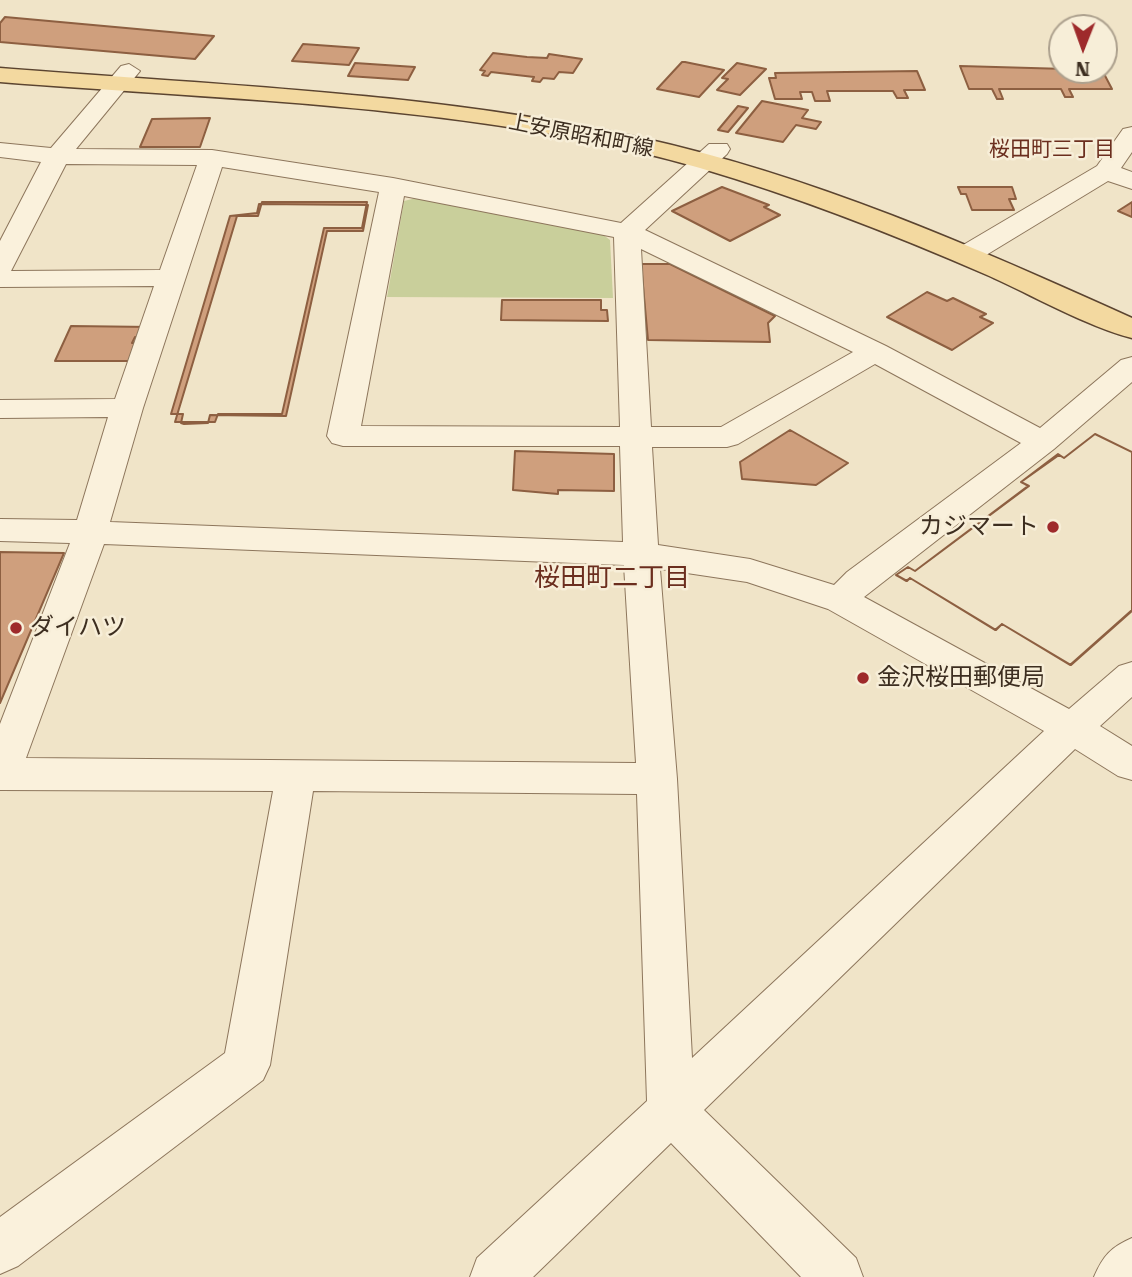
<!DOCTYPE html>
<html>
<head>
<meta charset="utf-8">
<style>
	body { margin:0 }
	#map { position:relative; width:1132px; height:1277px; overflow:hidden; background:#f0e4c8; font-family:"Roboto Serif",serif }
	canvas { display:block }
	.north { position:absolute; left:1048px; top:14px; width:70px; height:70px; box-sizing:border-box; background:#f7eed8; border:2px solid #ada18e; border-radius:50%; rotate:181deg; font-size:19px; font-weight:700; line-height:28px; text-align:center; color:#3d2e20 }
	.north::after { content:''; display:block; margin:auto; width:24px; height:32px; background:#9e2a2b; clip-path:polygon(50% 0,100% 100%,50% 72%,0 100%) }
</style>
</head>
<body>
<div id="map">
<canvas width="1132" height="1277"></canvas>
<div class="north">N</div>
</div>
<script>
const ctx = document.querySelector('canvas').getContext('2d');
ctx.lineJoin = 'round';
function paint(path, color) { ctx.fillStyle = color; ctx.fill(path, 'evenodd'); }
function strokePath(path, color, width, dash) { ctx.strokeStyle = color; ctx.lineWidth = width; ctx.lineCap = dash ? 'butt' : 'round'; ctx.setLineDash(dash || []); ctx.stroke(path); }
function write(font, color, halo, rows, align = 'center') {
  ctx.font = font + ' "Roboto Serif","Noto Sans JP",serif'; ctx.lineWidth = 5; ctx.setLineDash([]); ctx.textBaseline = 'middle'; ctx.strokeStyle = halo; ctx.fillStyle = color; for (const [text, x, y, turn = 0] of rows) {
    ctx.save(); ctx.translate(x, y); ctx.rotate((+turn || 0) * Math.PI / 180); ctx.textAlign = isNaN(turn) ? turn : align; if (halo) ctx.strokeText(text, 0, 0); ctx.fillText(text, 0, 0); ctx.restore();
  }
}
paint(new Path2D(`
	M 416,198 L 602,234 L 610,240 L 613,298 L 387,297 L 404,201 Z`), '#c9cf9b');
const building = new Path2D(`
	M 5,17 L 214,36 L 195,59 L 0,42 L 0,23 Z
	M 303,44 L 359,48 L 349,65 L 292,61 Z
	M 493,53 L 527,57 L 547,58 L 549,54 L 582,59 L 573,73 L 559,72 L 554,79 L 543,78 L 540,82 L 532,81 L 534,77 L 491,72 L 488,76 L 482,75 L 485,71 L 480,70 Z
	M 682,62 L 685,62 L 724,70 L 699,97 L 657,89 Z
	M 355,63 L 415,67 L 408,80 L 348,76 Z
	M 737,63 L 766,69 L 740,95 L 717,90 L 728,79 L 722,78 Z
	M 960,66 L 1102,70 L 1112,89 L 1069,89 L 1073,97 L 1065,97 L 1061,89 L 999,89 L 1003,99 L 997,99 L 992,89 L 969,89 Z
	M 917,71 L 925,90 L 904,90 L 908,98 L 897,98 L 893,91 L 827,91 L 830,101 L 815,101 L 812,92 L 800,92 L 802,99 L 775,99 L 769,78 L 776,78 L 775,73 Z
	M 762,101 L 808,110 L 802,118 L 821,122 L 816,129 L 796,125 L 783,142 L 736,133 Z
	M 738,106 L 748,108 L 728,132 L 718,130 Z
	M 210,118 L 200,147 L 140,147 L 152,119 Z
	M 722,187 L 769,205 L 764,207 L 780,215 L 730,241 L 672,211 Z
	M 958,187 L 1012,187 L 1016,199 L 1009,199 L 1014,210 L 972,210 L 966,194 L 961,194 Z
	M 262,202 L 367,202 L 362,228 L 324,228 L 282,414 L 218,414 L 215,422 L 175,422 L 237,216 L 258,216 Z
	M 1132,202 L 1132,217 L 1118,211 Z
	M 259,204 L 368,205 L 363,231 L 327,231 L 286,416 L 210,415 L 208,423 L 184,424 L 181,423 L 183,414 L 171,414 L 230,216 L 257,213 Z
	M 641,264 L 670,264 L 775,316 L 768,323 L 770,342 L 648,340 Z
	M 927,292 L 947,301 L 953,298 L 986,314 L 980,317 L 993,323 L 952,350 L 887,317 Z
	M 502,300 L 601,300 L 601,310 L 607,310 L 608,321 L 501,320 Z
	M 71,326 L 151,327 L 148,337 L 135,337 L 132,343 L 146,343 L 139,361 L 55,361 Z
	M 790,430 L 848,463 L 816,485 L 742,479 L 740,462 Z
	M 1095,434 L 1132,452 L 1132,611 L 1071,665 L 1002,624 L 996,630 L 910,578 L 907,581 L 896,575 L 908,567 L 915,571 L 1029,486 L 1021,482 L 1059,455 L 1064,458 Z
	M 1095,434 L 1132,452 L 1132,610 L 1070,665 L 1002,624 L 995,630 L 910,578 L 906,581 L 896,575 L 908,567 L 915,571 L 1028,486 L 1021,482 L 1058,454 L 1064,458 Z
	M 515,451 L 614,454 L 614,491 L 558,490 L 558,494 L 513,490 Z
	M 0,552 L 64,553 L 0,703 Z`);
paint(building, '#cf9f7d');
strokePath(building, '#8d5f41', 2);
const minor = new Path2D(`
	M 129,64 L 140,71 L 76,149 L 212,150 L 393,178 L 621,223 L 709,144 L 727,144 L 730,149 L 727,154 L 645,230 L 886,346 L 1040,428 L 1121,360 L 1132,357 L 1132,382 L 1054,449 L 864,597 L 1069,709 L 1119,666 L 1132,662 L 1132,697 L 1100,726 L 1132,746 L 1132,780 L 1118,776 L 1075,749 L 704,1110 L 856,1258 L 863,1277 L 801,1277 L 671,1143 L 533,1277 L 470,1277 L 477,1258 L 647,1101 L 637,794 L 313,791 L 270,1065 L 263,1080 L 18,1266 L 0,1274 L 0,1217 L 225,1053 L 273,791 L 0,790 L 0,724 L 70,543 L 0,541 L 0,519 L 77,520 L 108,417 L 0,418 L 0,400 L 115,399 L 154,286 L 0,287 L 0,241 L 41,162 L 0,157 L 0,143 L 51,148 L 121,66 ZM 66,164 L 197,165 L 160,270 L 11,271 ZM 222,167 L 379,192 L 327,436 L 332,443 L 343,446 L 620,446 L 623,542 L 110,522 L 143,408 ZM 404,196 L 614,237 L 620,427 L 361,426 ZM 641,249 L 853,352 L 721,427 L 651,427 ZM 875,364 L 1021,443 L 847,572 L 834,585 L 750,559 L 658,545 L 652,447 L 727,447 L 738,444 ZM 104,544 L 624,565 L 636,763 L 26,758 ZM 660,569 L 747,582 L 828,609 L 1044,731 L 692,1058 L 677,779 Z
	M 1132,127 L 1132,152 L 1121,168 L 1132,172 L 1132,189 L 1108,181 L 978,260 L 958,260 L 954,254 L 958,248 L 1097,166 L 1123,129 Z
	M 1132,1238 L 1132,1277 L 1094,1277 C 1103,1256 1111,1247 1132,1238 Z`);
const major = new Path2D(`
	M 0,68 C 214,85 432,92 642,138 C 813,176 973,246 1132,318 L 1132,338 C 1088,327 1030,294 987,275 C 893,234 798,197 700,168 C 481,105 227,100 0,82 Z`);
strokePath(minor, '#8d765c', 2);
strokePath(major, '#5b4430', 3);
paint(minor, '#faf1dc');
paint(major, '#f3d9a0');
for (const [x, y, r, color] of [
	[1053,527,7,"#9e2a2b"],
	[16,628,7,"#9e2a2b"],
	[863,678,7,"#9e2a2b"]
]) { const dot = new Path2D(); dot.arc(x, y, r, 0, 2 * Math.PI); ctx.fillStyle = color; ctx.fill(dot); strokePath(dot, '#f7eed8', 2.5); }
write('21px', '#3d2e20', '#f7eed8', [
	["上安原昭和町線",581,136,11]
]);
write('21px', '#6b2e1e', '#f7eed8', [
	["桜田町三丁目",1052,150]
]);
write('24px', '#3d2e20', '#f7eed8', [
	["カジマート",1039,527,"right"],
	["ダイハツ",30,628],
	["金沢桜田郵便局",877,678]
], 'left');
write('26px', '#6b2e1e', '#f7eed8', [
	["桜田町二丁目",612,578]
]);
</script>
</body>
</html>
